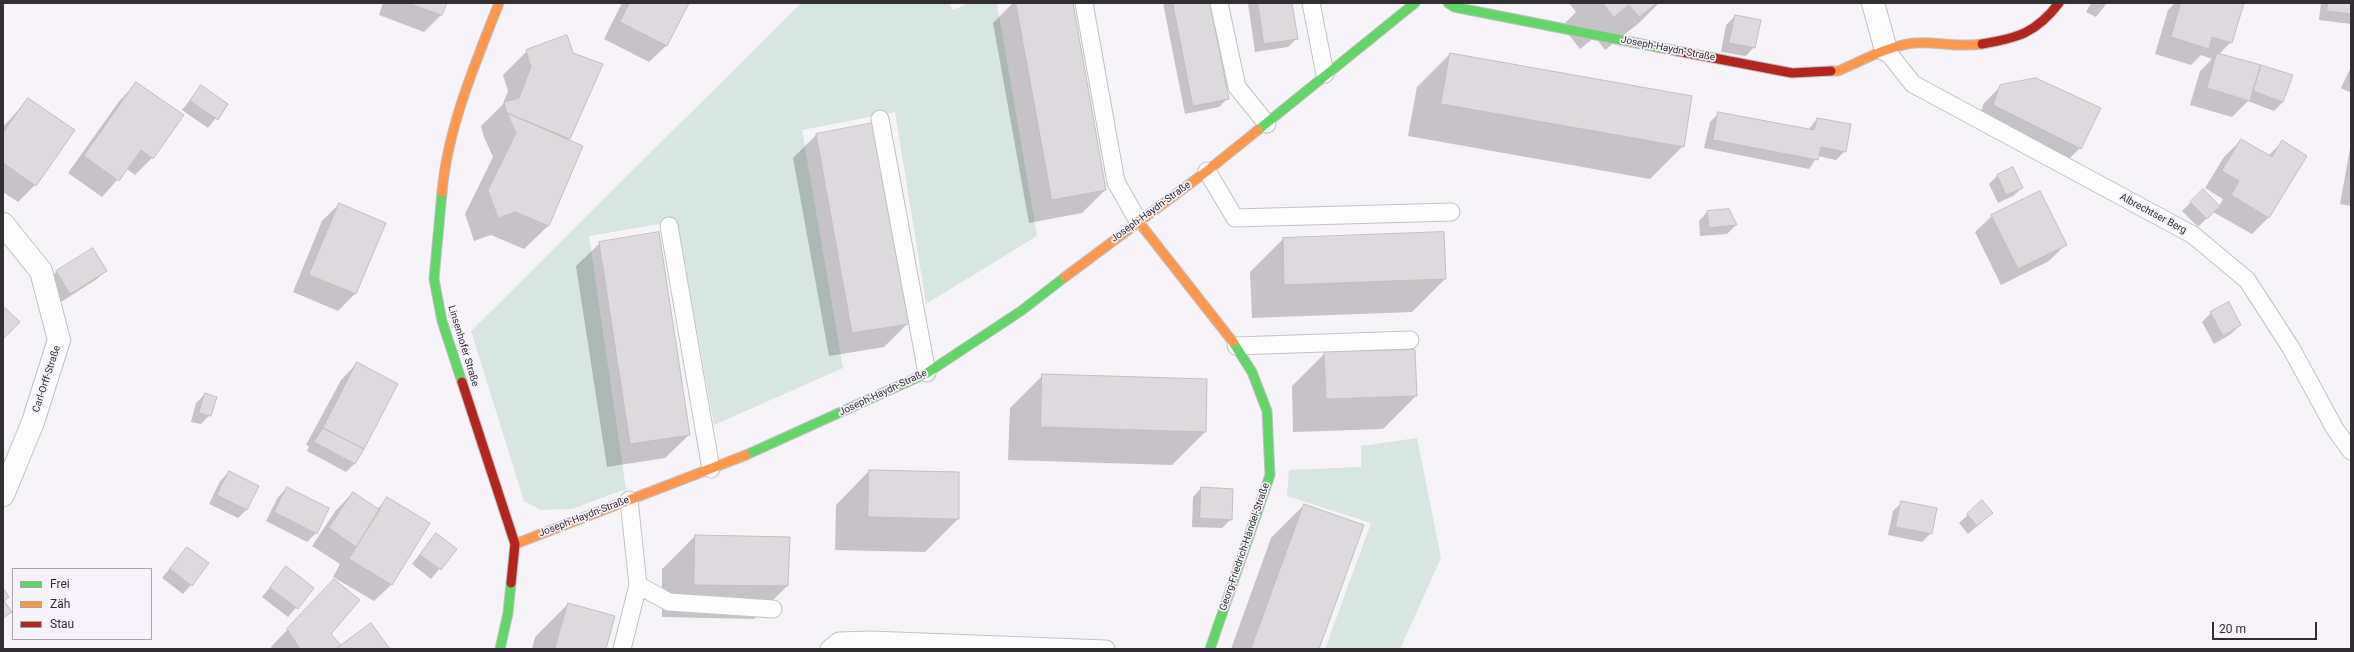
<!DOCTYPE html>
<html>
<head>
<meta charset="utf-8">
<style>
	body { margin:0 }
	#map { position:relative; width:2354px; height:652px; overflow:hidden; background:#f7f4f9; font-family:Roboto,sans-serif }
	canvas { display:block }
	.frame { position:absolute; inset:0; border:4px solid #312f32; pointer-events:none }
	.legend { position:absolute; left:12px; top:568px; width:140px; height:72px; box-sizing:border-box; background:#f7f2fb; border:1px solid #a8a4ab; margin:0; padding:5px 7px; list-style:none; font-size:12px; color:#312f32 }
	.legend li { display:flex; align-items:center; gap:8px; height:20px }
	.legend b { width:20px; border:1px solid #a8a4ab }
	.scale { position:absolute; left:2212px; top:622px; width:105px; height:18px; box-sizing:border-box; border:2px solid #312f32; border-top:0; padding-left:5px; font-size:12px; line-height:14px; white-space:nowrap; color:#312f32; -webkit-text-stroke:3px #f7f2fb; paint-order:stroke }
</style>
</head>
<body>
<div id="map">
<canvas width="2354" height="652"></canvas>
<div class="frame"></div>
<ul class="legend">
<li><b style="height:5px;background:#63d668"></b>Frei</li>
<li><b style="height:5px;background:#ff974d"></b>Zäh</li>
<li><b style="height:5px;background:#b3261e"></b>Stau</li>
</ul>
<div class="scale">20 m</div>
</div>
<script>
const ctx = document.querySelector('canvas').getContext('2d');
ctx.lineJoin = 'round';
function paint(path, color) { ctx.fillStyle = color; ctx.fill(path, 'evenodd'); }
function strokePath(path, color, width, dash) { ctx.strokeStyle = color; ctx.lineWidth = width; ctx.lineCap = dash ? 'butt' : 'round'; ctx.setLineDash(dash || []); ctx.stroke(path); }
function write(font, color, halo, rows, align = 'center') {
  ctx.font = font + ' Roboto,sans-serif'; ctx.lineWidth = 3.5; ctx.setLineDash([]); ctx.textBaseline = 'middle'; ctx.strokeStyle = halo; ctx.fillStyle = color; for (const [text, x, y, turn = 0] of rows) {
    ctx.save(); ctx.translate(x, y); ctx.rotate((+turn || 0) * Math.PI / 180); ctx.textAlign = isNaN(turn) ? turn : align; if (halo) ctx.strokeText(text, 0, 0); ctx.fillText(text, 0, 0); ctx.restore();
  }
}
paint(new Path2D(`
	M 801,3 L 949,3 L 953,10 L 969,3 L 997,3 L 1037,236 L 926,304 L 895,112 L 802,130 L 843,368 L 714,425 L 677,221 L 589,236 L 626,489 L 572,509 L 541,510 L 524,501 L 471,331 Z
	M 1417,438 L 1441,558 L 1400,649 L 1325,649 L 1371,523 L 1287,496 L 1289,470 L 1361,467 L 1361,446 Z`), '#d7e6e0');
paint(new Path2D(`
	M 383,3 L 446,3 L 441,15 L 424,32 L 379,15 Z
	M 622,3 L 688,3 L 666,46 L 649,62 L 604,39 Z
	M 1013,3 L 1072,3 L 1105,190 L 1082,213 L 1029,223 L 993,23 Z
	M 1163,3 L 1209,3 L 1228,98 L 1219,107 L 1185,114 Z
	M 1248,3 L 1291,3 L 1297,38 L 1288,47 L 1255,52 Z
	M 1569,3 L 1659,3 L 1639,23 L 1605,50 L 1595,37 L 1580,49 L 1562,26 L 1576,12 Z
	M 2091,3 L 2107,3 L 2096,17 L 2086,12 Z
	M 2175,3 L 2243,3 L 2231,42 L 2219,54 L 2283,102 L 2274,111 L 2248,101 L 2232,117 L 2190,105 L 2200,71 L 2212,59 L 2201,55 L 2191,65 L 2155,54 L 2168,10 Z
	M 2321,3 L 2351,3 L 2351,24 L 2319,20 Z
	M 1735,16 L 1754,47 L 1746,56 L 1721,52 L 1726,25 Z
	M 527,51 L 572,54 L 601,65 L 568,139 L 582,146 L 548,226 L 524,249 L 491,235 L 474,241 L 465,214 L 493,157 L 484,137 L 481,126 L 503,104 L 508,91 L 503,75 Z
	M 1450,54 L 1683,146 L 1650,179 L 1408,136 L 1417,87 Z
	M 2351,67 L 2351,93 L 2341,88 Z
	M 137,83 L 183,115 L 152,158 L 135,175 L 127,169 L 102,197 L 68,173 L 120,100 Z
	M 2001,86 L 2080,148 L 2063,165 L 1977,122 L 1984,103 Z
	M 201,87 L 227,104 L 208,128 L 182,110 Z
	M 28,99 L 73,131 L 35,185 L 18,202 L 3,192 L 3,127 Z
	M 1719,113 L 1808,130 L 1817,119 L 1845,151 L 1836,160 L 1818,156 L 1809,169 L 1704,148 L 1710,122 Z
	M 816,135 L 908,323 L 884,347 L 829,356 L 793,158 Z
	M 2241,140 L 2268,156 L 2282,142 L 2268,218 L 2252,234 L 2213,212 L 2198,227 L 2182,211 L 2203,190 L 2219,206 L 2223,199 L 2205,188 L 2224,157 Z
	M 2351,143 L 2351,206 L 2340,204 Z
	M 2013,169 L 2022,188 L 2013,196 L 1998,203 L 1989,184 L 1997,176 Z
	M 339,204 L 355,294 L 338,311 L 293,292 L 322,221 Z
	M 1707,212 L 1736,225 L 1727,234 L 1700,236 L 1699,221 Z
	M 1992,216 L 2066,244 L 2049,261 L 2001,285 L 1975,232 Z
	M 1283,239 L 1445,279 L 1412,312 L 1252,318 L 1250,272 Z
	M 600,243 L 689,435 L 665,458 L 607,467 L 576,266 Z
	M 92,249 L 105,271 L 97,279 L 61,302 L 48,281 L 56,272 Z
	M 2228,304 L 2240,325 L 2231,334 L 2214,344 L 2202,322 L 2211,313 Z
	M 1325,353 L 1416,396 L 1383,429 L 1293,432 L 1292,386 Z
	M 357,363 L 355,463 L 346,472 L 307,451 L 309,446 L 306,445 L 341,380 Z
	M 1043,375 L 1206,380 L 1205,432 L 1172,465 L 1008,460 L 1010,408 Z
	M 205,394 L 210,415 L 201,424 L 191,422 L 196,403 Z
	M 869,471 L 958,519 L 925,552 L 835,550 L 836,505 Z
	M 229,472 L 258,487 L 246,510 L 238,518 L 209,504 L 220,481 Z
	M 287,488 L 316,533 L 307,542 L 266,521 L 278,497 Z
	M 1201,488 L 1231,519 L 1222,528 L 1192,527 L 1193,497 Z
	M 353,493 L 377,509 L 388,499 L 429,523 L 391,585 L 374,601 L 333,577 L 340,564 L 312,546 L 336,510 Z
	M 1982,502 L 1983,521 L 1968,534 L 1959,523 Z
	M 1901,503 L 1931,533 L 1922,542 L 1888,535 L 1893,511 Z
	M 1304,505 L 1318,649 L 1231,649 L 1271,538 Z
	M 436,534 L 456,549 L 431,579 L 412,564 Z
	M 695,536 L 787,586 L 754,619 L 662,617 L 662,569 Z
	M 187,548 L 191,585 L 183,594 L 162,578 Z
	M 286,568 L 313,588 L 288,617 L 262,597 Z
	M 317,598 L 330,634 L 341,647 L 388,649 L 272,649 L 271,647 Z
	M 568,604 L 604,649 L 532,649 L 535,637 Z`), '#0003');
const building = new Path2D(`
	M 408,3 L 447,3 L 442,15 Z
	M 630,3 L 689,3 L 667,46 L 620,22 Z
	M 1016,3 L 1073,3 L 1106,190 L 1052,200 Z
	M 1173,3 L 1210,3 L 1229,99 L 1193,106 Z
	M 1258,3 L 1292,3 L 1298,39 L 1264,44 Z
	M 1603,3 L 1657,3 L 1639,17 L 1629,5 L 1614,17 Z
	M 2181,3 L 2244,3 L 2232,43 L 2212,37 L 2209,49 L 2171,37 Z
	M 2328,3 L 2351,3 L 2351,14 L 2327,11 Z
	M 1735,15 L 1761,20 L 1755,48 L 1729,43 Z
	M 567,35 L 573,53 L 603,64 L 570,139 L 507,113 L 504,102 L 519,98 L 531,67 L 526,50 Z
	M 1450,53 L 1692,96 L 1684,147 L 1441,104 Z
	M 2217,53 L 2261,65 L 2250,101 L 2207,88 Z
	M 2261,65 L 2293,75 L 2283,102 L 2253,91 Z
	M 2036,78 L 2101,108 L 2081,149 L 1993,105 L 2000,85 Z
	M 136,82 L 184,115 L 153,159 L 141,150 L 119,181 L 84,156 Z
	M 201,85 L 228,104 L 218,120 L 190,101 Z
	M 28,98 L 75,130 L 36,186 L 3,163 L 3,133 Z
	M 1718,112 L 1814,130 L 1817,118 L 1851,124 L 1846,152 L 1821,147 L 1818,160 L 1713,140 Z
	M 507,113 L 583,146 L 549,226 L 515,212 L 498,218 L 488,190 L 516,133 Z
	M 873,123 L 909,324 L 852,333 L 816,134 Z
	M 2241,139 L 2272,157 L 2282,140 L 2307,156 L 2269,218 L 2231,195 L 2239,181 L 2222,171 Z
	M 2013,167 L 2023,188 L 2006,195 L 1997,175 Z
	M 2203,189 L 2220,206 L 2207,219 L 2190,202 Z
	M 2040,191 L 2067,245 L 2018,269 L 1991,215 Z
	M 339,203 L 386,223 L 356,294 L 309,275 Z
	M 1729,209 L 1737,225 L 1709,228 L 1707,211 Z
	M 659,232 L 690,435 L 630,444 L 599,242 Z
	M 1444,232 L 1446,279 L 1284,285 L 1283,238 Z
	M 93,248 L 107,271 L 70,294 L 56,271 Z
	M 2229,302 L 2241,325 L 2223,336 L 2210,312 Z
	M 3,306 L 20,322 L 3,339 Z
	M 1415,350 L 1417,396 L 1326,399 L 1324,352 Z
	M 357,362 L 398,384 L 364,449 L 323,428 Z
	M 1042,374 L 1207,379 L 1206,432 L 1041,427 Z
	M 205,393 L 217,397 L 211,416 L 199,413 Z
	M 323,428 L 364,449 L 355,464 L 314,442 Z
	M 869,470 L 959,472 L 959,519 L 868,517 Z
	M 229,471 L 259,486 L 247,510 L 217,495 Z
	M 287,487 L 329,508 L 317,534 L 274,512 Z
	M 1201,487 L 1233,489 L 1232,520 L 1200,518 Z
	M 353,492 L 380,510 L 356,547 L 329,528 Z
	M 387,497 L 430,523 L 392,585 L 349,559 Z
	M 1982,500 L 1993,513 L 1977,526 L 1967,514 Z
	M 1901,501 L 1937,508 L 1932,534 L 1896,527 Z
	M 1304,504 L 1364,525 L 1319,649 L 1251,649 Z
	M 436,533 L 457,549 L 441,570 L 420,555 Z
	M 695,535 L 790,537 L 788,586 L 694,585 Z
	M 187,547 L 209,563 L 192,586 L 170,569 Z
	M 286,566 L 314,588 L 298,609 L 270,588 Z
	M 334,579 L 360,600 L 331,634 L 341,645 L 336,649 L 300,649 L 287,629 Z
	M 3,588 L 9,597 L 4,601 L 12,612 L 3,618 Z
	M 568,603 L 615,616 L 606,649 L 555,649 Z
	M 371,623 L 390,649 L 336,649 L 341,645 Z`);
paint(building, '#dddadd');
strokePath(building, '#c2bec1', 1);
const lane = new Path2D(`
	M 1084,3 L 1116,182 L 1138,221
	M 1219,3 L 1237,87 L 1267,124
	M 1311,3 L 1325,74
	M 1886,50 L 1913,84 L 2193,235 L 2247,280 L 2291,348 L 2335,429 L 2351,451
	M 880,119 L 927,373
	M 1207,171 L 1235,218 L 1451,212
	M 669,226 L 711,469
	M 1236,346 L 1410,340
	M 638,585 L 669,602 L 773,609
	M 622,649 L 638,585 L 629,500
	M 829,649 L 839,641 L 870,640 L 1106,649`);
const street = new Path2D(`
	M 1873,3 L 1886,50
	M 3,224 L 41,271 L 59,340 L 33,422 L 3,495`);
const fast = new Path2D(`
	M 1448,3 L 1454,7 L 1677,51
	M 1258,130 L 1415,3
	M 442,192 L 434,279 L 442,321 L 462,382
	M 746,455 L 927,373 L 1021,311 L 1065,277
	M 500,649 L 508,613 L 511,583
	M 1210,649 L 1270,475 L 1267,411 L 1252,372 L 1233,342`);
const slow = new Path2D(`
	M 1831,71 L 1838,71 C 1862,61 1887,46 1914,43 C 1936,41 1959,48 1982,44
	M 442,192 C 448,127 475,64 499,3
	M 1138,221 L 1233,342
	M 1065,277 L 1207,171 L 1258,130
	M 515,544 L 746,455`);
const jam = new Path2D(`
	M 1982,44 C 2018,38 2036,33 2059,3
	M 1677,51 L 1792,73 L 1831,71
	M 462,382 L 515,544 L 511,583`);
strokePath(lane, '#c3c1c4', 19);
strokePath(street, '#c3c1c4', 24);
strokePath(fast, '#c3c1c4', 11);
strokePath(slow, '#c3c1c4', 11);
strokePath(jam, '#c3c1c4', 11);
strokePath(lane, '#fefdfe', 17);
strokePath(street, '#fefdfe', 22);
strokePath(fast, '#63d668', 9);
strokePath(slow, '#ff974d', 9);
strokePath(jam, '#b3261e', 9);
write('10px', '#312f32', '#f7f2fb', [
	["Joseph-Haydn-Straße",1668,49,11],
	["Joseph-Haydn-Straße",1151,212,-36],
	["Albrechtser Berg",2153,214,28],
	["Linsenhofer Straße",463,346,73],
	["Carl-Orff-Straße",47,379,-72],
	["Joseph-Haydn-Straße",883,393,-25],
	["Joseph-Haydn-Straße",584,517,-21],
	["Georg-Friedrich-Händel-Straße",1245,547,-71]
]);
</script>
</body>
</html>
